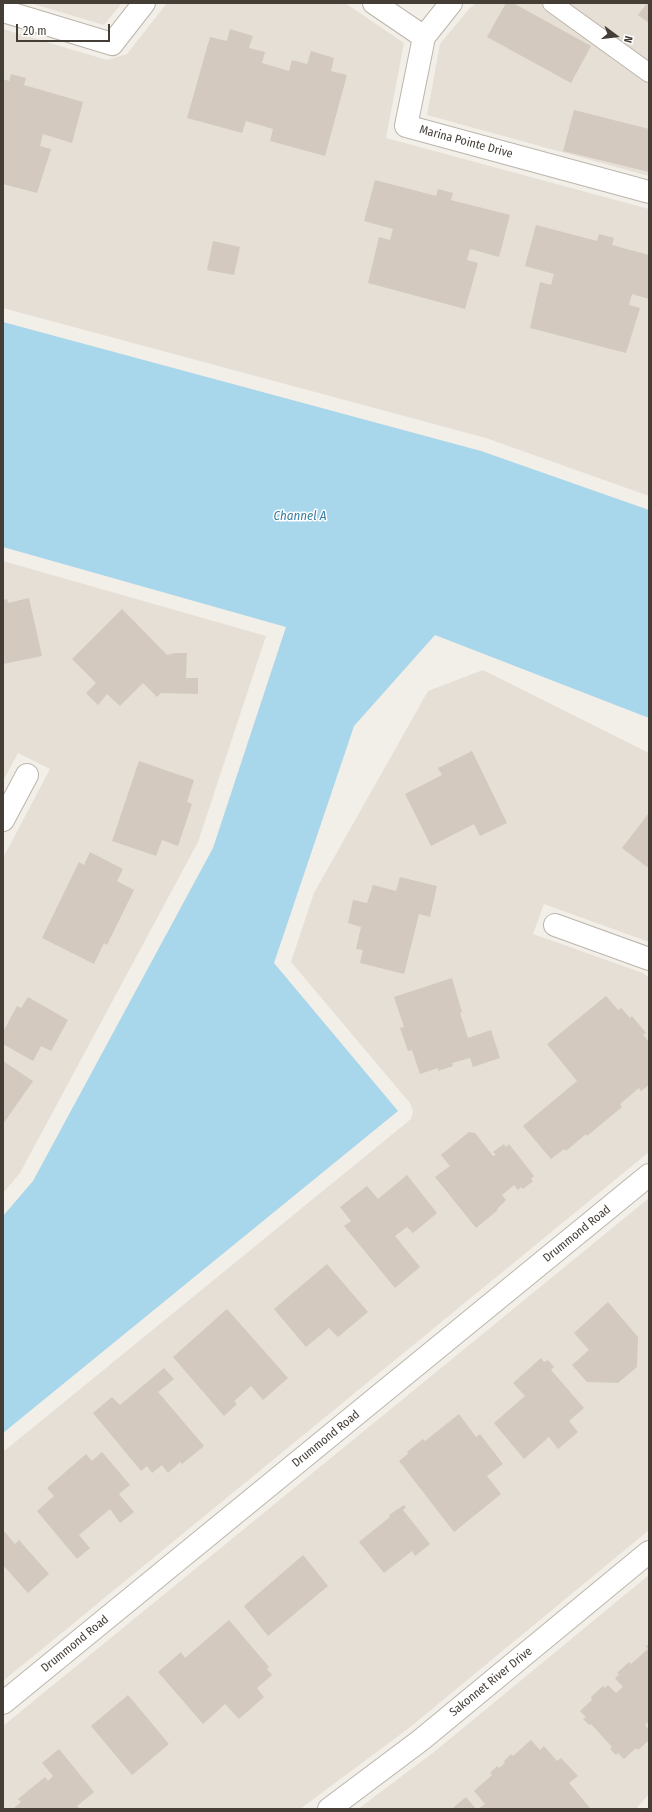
<!DOCTYPE html>
<html>
<head>
<meta charset="utf-8">
<style>
	body { margin:0 }
	#map { position:relative; width:652px; height:1812px; overflow:hidden; background:#f2eee8; font-family:"Fira Sans Condensed",sans-serif }
	canvas { display:block }
	.frame { position:absolute; inset:0; border:4px solid #453e37; pointer-events:none }
	.north { position:absolute; left:596px; top:16px; width:40px; height:40px; -webkit-text-stroke:3px #fff; paint-order:stroke; rotate:105deg; font-size:11px; font-weight:700; line-height:16px; text-align:center; color:#453e37 }
	.north::after { content:''; display:block; margin:auto; width:14px; height:18px; background:#453e37; clip-path:polygon(50% 0,100% 100%,50% 72%,0 100%) }
	.scale { position:absolute; left:16px; top:24px; width:94px; height:18px; box-sizing:border-box; border:2px solid #453e37; border-top:0; padding-left:5px; font-size:12px; line-height:14px; white-space:nowrap; color:#453e37; -webkit-text-stroke:3px #fff; paint-order:stroke }
</style>
</head>
<body>
<div id="map">
<canvas width="652" height="1812"></canvas>
<div class="frame"></div>
<div class="north">N</div>
<div class="scale">20 m</div>
</div>
<script>
const ctx = document.querySelector('canvas').getContext('2d');
ctx.lineJoin = 'round';
function paint(path, color) { ctx.fillStyle = color; ctx.fill(path, 'evenodd'); }
function strokePath(path, color, width, dash) { ctx.strokeStyle = color; ctx.lineWidth = width; ctx.lineCap = dash ? 'butt' : 'round'; ctx.setLineDash(dash || []); ctx.stroke(path); }
function write(font, color, halo, rows, align = 'center') {
  ctx.font = font + ' "Fira Sans Condensed",sans-serif'; ctx.lineWidth = 3; ctx.setLineDash([]); ctx.textBaseline = 'middle'; ctx.strokeStyle = halo; ctx.fillStyle = color; for (const [text, x, y, turn = 0] of rows) {
    ctx.save(); ctx.translate(x, y); ctx.rotate((+turn || 0) * Math.PI / 180); ctx.textAlign = isNaN(turn) ? turn : align; if (halo) ctx.strokeText(text, 0, 0); ctx.fillText(text, 0, 0); ctx.restore();
  }
}
paint(new Path2D(`
	M 30,3 L 122,3 L 104,25 Z
	M 167,3 L 345,3 L 404,43 L 386,138 L 649,209 L 649,496 L 486,438 L 3,308 L 3,29 L 107,60 L 127,54 Z
	M 476,3 L 649,3 L 649,176 L 427,115 L 440,44 L 469,9 Z
	M 3,561 L 266,636 L 198,842 L 20,1173 L 3,1193 L 3,858 L 50,769 L 18,753 L 3,781 Z
	M 483,670 L 649,753 L 649,942 L 544,904 L 533,934 L 643,973 L 649,978 L 649,1152 L 3,1681 L 3,1452 L 411,1119 L 413,1111 L 410,1103 L 291,962 L 314,893 L 428,691 Z
	M 649,1198 L 649,1530 L 409,1728 L 300,1809 L 3,1809 L 3,1726 Z
	M 649,1575 L 649,1794 L 636,1809 L 358,1809 L 434,1752 Z`), '#e6dfd6');
paint(new Path2D(`
	M 3,322 L 481,451 L 649,510 L 649,718 L 435,635 L 354,726 L 274,963 L 398,1111 L 3,1433 L 3,1216 L 33,1181 L 213,848 L 286,627 L 3,547 Z`), '#a8d6ea');
paint(new Path2D(`
	M 506,3 L 513,3 L 591,46 L 571,83 L 487,37 Z
	M 647,3 L 649,3 L 649,23 L 638,15 Z
	M 230,29 L 253,36 L 249,48 L 265,52 L 262,63 L 289,71 L 292,60 L 307,64 L 311,51 L 334,58 L 331,71 L 347,75 L 325,156 L 270,141 L 273,129 L 246,121 L 242,133 L 187,118 L 210,37 L 227,41 Z
	M 11,74 L 26,78 L 24,85 L 83,102 L 72,143 L 43,134 L 40,146 L 51,149 L 37,193 L 3,184 L 3,79 L 9,81 Z
	M 574,110 L 649,129 L 649,172 L 563,151 Z
	M 375,180 L 436,196 L 438,189 L 453,193 L 451,200 L 510,215 L 499,257 L 470,249 L 467,260 L 478,263 L 465,309 L 368,283 L 379,237 L 390,240 L 393,229 L 364,221 Z
	M 536,225 L 597,241 L 599,234 L 614,238 L 612,245 L 649,255 L 649,299 L 632,294 L 629,305 L 640,308 L 626,353 L 530,328 L 540,282 L 551,285 L 554,274 L 525,266 Z
	M 213,241 L 240,247 L 234,275 L 207,270 Z
	M 29,598 L 42,656 L 3,664 L 3,600 L 7,599 L 8,603 Z
	M 122,609 L 167,655 L 175,653 L 187,653 L 186,678 L 198,678 L 198,694 L 161,693 L 157,697 L 143,683 L 120,706 L 107,694 L 98,705 L 86,693 L 96,683 L 72,659 Z
	M 472,751 L 507,823 L 480,836 L 474,824 L 431,846 L 405,794 L 442,775 L 438,768 Z
	M 139,761 L 194,780 L 187,802 L 192,804 L 178,846 L 162,840 L 156,856 L 112,841 Z
	M 649,813 L 649,865 L 647,867 L 622,848 Z
	M 90,852 L 123,869 L 117,881 L 134,890 L 107,945 L 104,943 L 94,964 L 42,938 L 79,862 L 84,865 Z
	M 400,877 L 437,886 L 430,917 L 419,914 L 404,974 L 360,963 L 363,950 L 356,949 L 361,927 L 348,923 L 353,900 L 367,903 L 373,885 L 396,891 Z
	M 452,978 L 462,1012 L 460,1013 L 468,1038 L 491,1030 L 500,1058 L 473,1067 L 470,1058 L 452,1063 L 453,1066 L 438,1071 L 438,1068 L 420,1074 L 412,1050 L 408,1051 L 400,1028 L 404,1027 L 394,997 Z
	M 606,996 L 618,1010 L 621,1008 L 630,1018 L 632,1016 L 646,1033 L 643,1035 L 649,1042 L 649,1085 L 641,1091 L 639,1088 L 620,1104 L 622,1107 L 587,1136 L 586,1134 L 566,1151 L 564,1149 L 551,1159 L 523,1126 L 577,1081 L 547,1044 Z
	M 28,997 L 68,1020 L 51,1051 L 41,1046 L 33,1061 L 3,1044 L 3,1032 L 17,1006 L 21,1008 Z
	M 3,1061 L 33,1081 L 3,1124 Z
	M 469,1132 L 475,1133 L 493,1156 L 496,1155 L 493,1152 L 504,1144 L 506,1147 L 509,1144 L 534,1176 L 531,1179 L 533,1181 L 523,1189 L 521,1187 L 518,1190 L 514,1185 L 502,1195 L 506,1200 L 497,1209 L 498,1210 L 476,1228 L 435,1177 L 450,1166 L 441,1155 Z
	M 407,1175 L 437,1213 L 413,1233 L 407,1227 L 395,1236 L 420,1267 L 395,1288 L 344,1226 L 351,1221 L 340,1207 L 367,1186 L 378,1199 Z
	M 327,1264 L 368,1312 L 338,1337 L 329,1328 L 306,1347 L 274,1309 Z
	M 608,1302 L 638,1337 L 637,1367 L 618,1383 L 587,1382 L 572,1365 L 589,1350 L 574,1333 Z
	M 227,1309 L 288,1378 L 263,1400 L 251,1386 L 234,1401 L 237,1404 L 224,1416 L 173,1357 Z
	M 541,1358 L 544,1362 L 548,1360 L 554,1367 L 551,1370 L 584,1408 L 569,1421 L 578,1432 L 558,1449 L 549,1437 L 524,1459 L 494,1423 L 525,1396 L 513,1383 Z
	M 164,1368 L 174,1379 L 158,1392 L 204,1446 L 182,1464 L 180,1462 L 168,1473 L 162,1465 L 152,1473 L 147,1466 L 141,1471 L 93,1413 L 112,1397 L 120,1405 Z
	M 459,1414 L 476,1437 L 480,1434 L 503,1464 L 487,1476 L 501,1494 L 454,1532 L 399,1461 L 408,1454 L 407,1452 L 423,1439 L 425,1441 Z
	M 102,1452 L 130,1485 L 119,1494 L 134,1512 L 120,1523 L 110,1509 L 79,1535 L 90,1548 L 77,1559 L 37,1511 L 54,1496 L 47,1488 L 86,1454 L 92,1461 Z
	M 404,1505 L 406,1507 L 403,1510 L 430,1544 L 415,1556 L 412,1551 L 384,1573 L 359,1542 L 390,1517 L 389,1515 Z
	M 3,1530 L 15,1544 L 19,1540 L 49,1574 L 28,1593 L 3,1565 Z
	M 303,1555 L 328,1586 L 268,1636 L 244,1606 Z
	M 229,1620 L 269,1667 L 267,1669 L 272,1675 L 257,1688 L 264,1697 L 239,1719 L 225,1704 L 203,1724 L 158,1672 L 181,1652 L 185,1658 Z
	M 649,1644 L 649,1721 L 645,1725 L 649,1730 L 649,1740 L 638,1750 L 636,1748 L 624,1759 L 618,1753 L 616,1755 L 610,1749 L 612,1747 L 591,1724 L 589,1725 L 583,1719 L 586,1717 L 580,1711 L 592,1700 L 591,1697 L 603,1686 L 605,1688 L 608,1685 L 616,1693 L 623,1687 L 615,1678 L 619,1675 L 617,1673 L 629,1662 L 631,1664 L 648,1649 L 646,1646 Z
	M 128,1695 L 169,1744 L 132,1775 L 91,1726 Z
	M 531,1740 L 540,1750 L 544,1746 L 557,1761 L 561,1758 L 578,1776 L 569,1783 L 590,1808 L 589,1809 L 478,1809 L 485,1804 L 474,1791 L 492,1775 L 490,1773 L 497,1766 L 499,1768 L 505,1763 L 504,1761 L 511,1754 L 513,1756 Z
	M 59,1749 L 94,1792 L 77,1806 L 80,1809 L 13,1809 L 21,1802 L 18,1799 L 45,1777 L 48,1781 L 53,1776 L 42,1763 Z
	M 466,1797 L 476,1809 L 452,1809 Z`), '#d3c9be');
const lane = new Path2D(`
	M 552,3 L 649,73`);
const street = new Path2D(`
	M 374,3 L 424,37 L 406,126 L 649,192
	M 3,11 L 112,44 L 144,3
	M 424,37 L 451,3
	M 3,820 L 27,775
	M 555,925 L 649,959
	M 3,1703 L 649,1175
	M 329,1809 L 421,1740 L 649,1552`);
strokePath(lane, '#bdb5ab', 20);
strokePath(street, '#bdb5ab', 24);
strokePath(lane, '#fff', 18);
strokePath(street, '#fff', 22);
write('12px', '#453e37', '#fff', [
	["Marina Pointe Drive",466,142,15],
	["Drummond Road",577,1234,-39],
	["Drummond Road",326,1439,-39],
	["Drummond Road",75,1644,-39],
	["Sakonnet River Drive",491,1682,-39]
]);
write('italic 13px', '#367ea1', '#fff', [
	["Channel A",300,516]
]);
</script>
</body>
</html>
